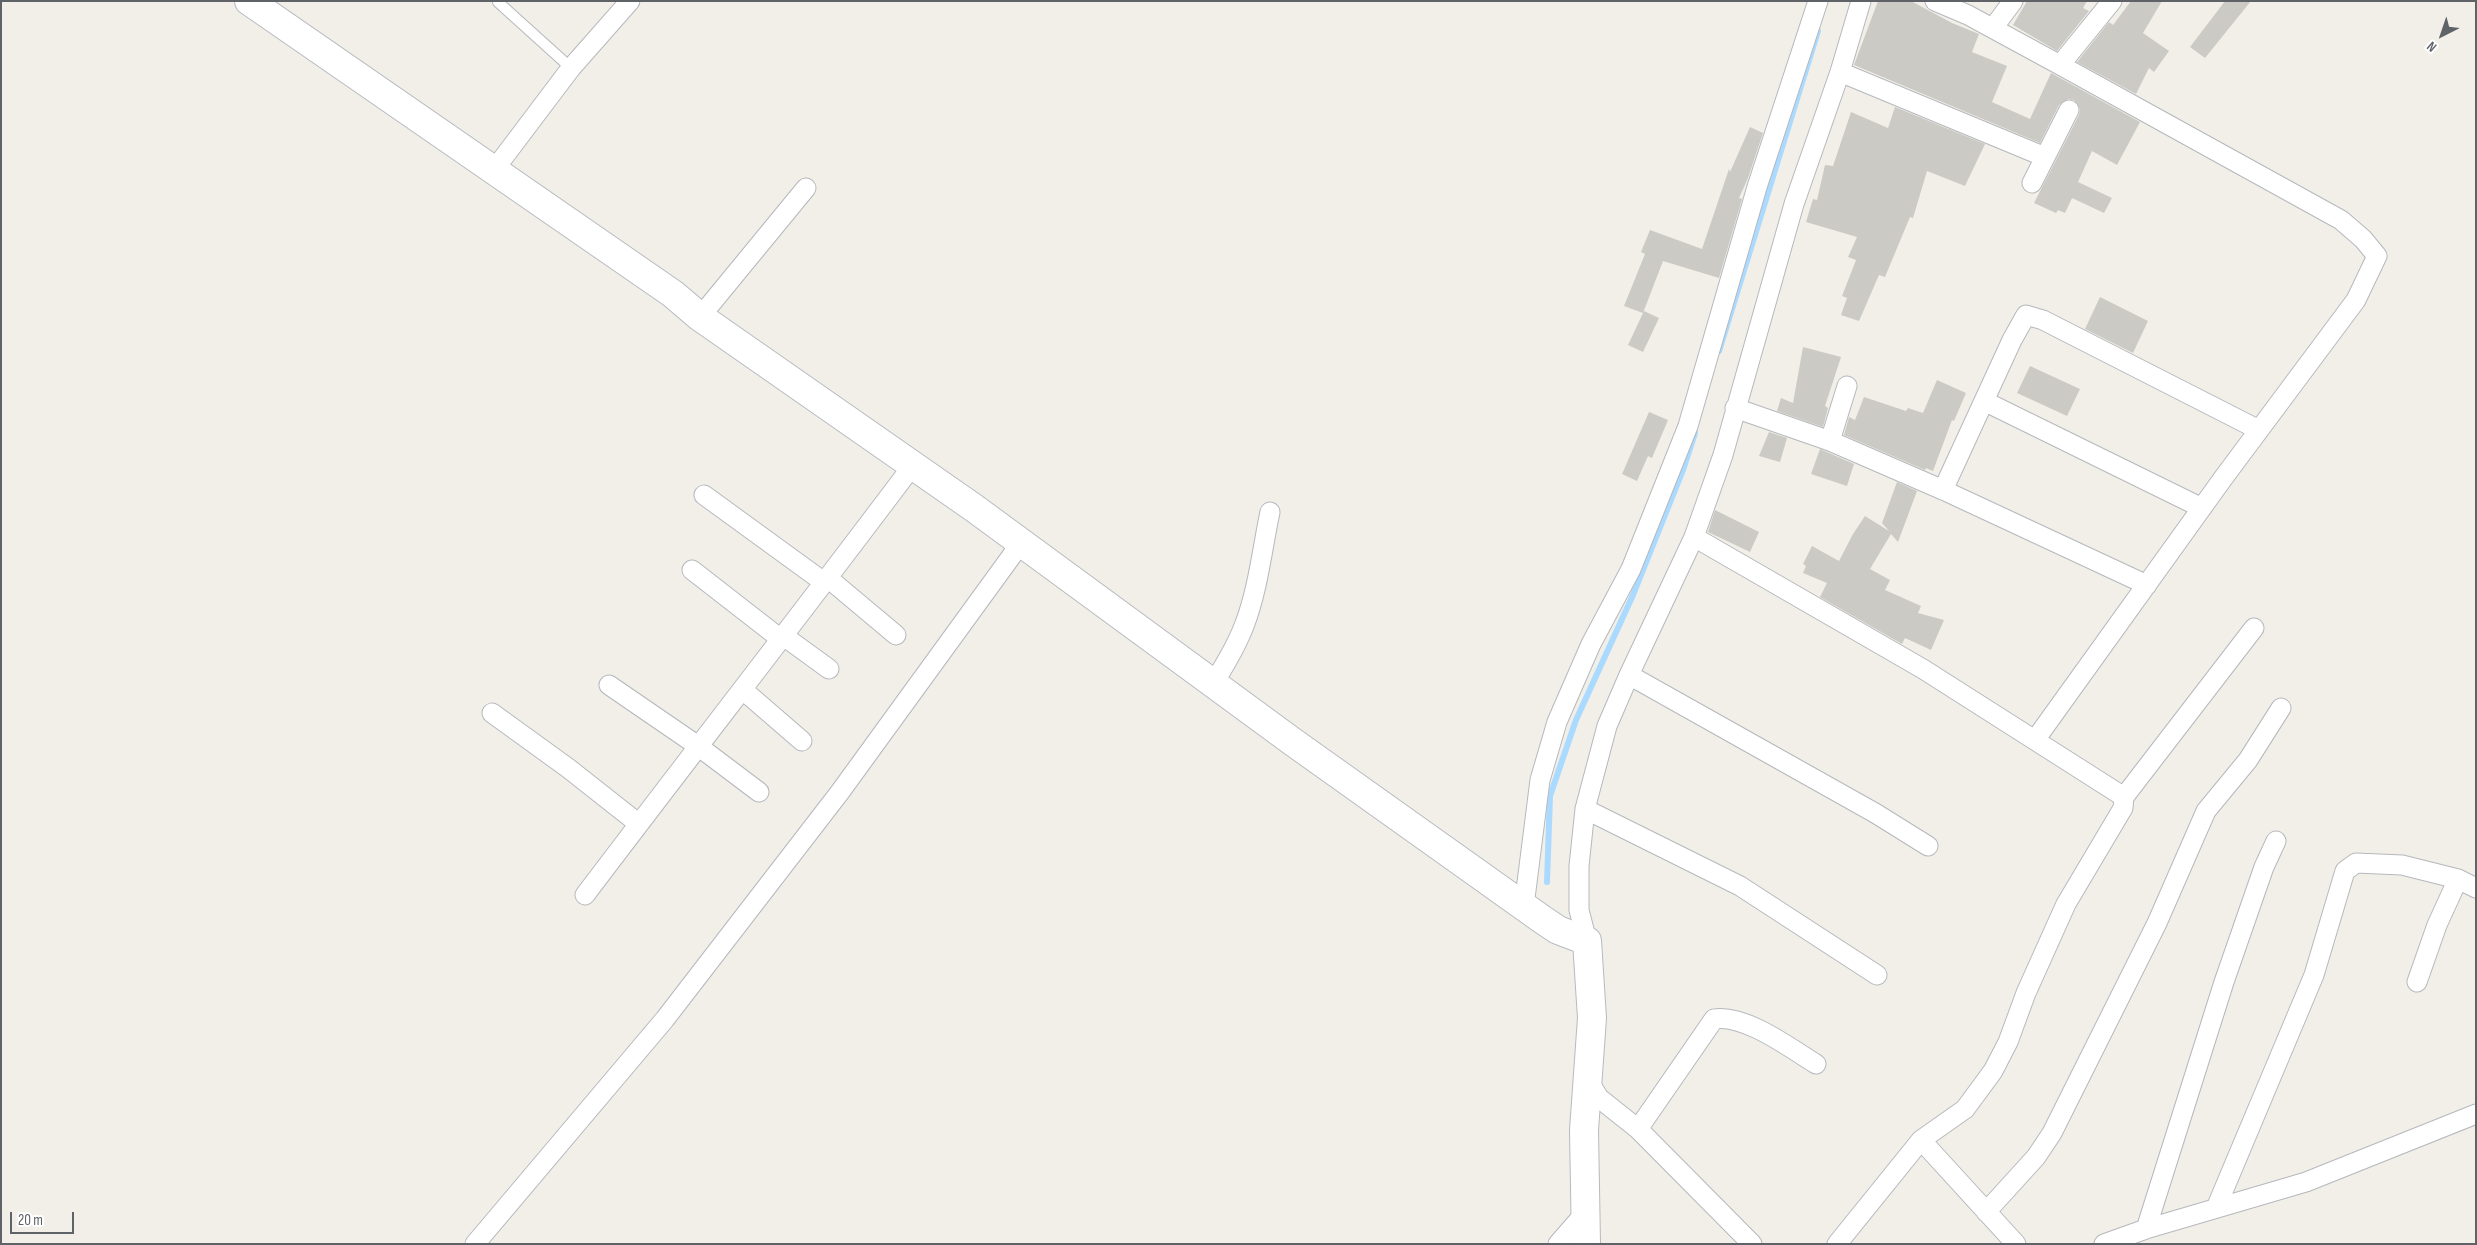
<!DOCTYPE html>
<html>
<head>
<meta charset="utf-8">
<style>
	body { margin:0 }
	#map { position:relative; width:2477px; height:1245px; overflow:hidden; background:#f1efe8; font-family:"Sofia Sans Condensed",sans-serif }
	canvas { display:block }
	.frame { position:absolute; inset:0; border:2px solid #5f6368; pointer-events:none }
	.north { position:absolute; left:2417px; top:10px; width:50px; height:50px; -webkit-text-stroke:4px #fff; paint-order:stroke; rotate:221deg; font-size:14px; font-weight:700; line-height:20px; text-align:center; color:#5f6368 }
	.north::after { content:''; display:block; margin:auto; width:18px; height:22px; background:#5f6368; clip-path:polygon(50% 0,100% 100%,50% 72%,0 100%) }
	.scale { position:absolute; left:10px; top:1212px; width:64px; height:22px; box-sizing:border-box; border:2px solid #5f6368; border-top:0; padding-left:6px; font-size:15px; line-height:18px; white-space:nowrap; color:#5f6368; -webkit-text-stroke:4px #fff; paint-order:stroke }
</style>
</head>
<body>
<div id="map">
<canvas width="2477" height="1245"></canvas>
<div class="frame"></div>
<div class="north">N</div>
<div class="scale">20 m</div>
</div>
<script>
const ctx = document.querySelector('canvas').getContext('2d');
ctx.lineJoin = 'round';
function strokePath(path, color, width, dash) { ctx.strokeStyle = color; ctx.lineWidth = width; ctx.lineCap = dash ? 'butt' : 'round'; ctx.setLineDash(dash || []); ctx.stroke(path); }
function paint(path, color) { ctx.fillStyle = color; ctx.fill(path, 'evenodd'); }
strokePath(new Path2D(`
	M 1719,351 L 1818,31
	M 1547,882 L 1550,796 L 1576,720 L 1633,595 L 1683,470 L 1695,433`), '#aadaff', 6);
paint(new Path2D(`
	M 1878,1 L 1911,1 L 1952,23 L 1979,34 L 1972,52 L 2007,66 L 1992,102 L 2030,119 L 2051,73 L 2140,122 L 2117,165 L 2092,151 L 2078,182 L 2112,198 L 2104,213 L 2072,198 L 2065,213 L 2058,210 L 2056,213 L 2034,203 L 2079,115 L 2080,109 L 2074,100 L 2068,99 L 2059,105 L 2040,143 L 1854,65 Z
	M 2027,1 L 2087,1 L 2083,8 L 2089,11 L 2057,51 L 2013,25 Z
	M 2131,1 L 2162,1 L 2143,33 L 2169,51 L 2154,72 L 2149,68 L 2136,94 L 2077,62 L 2109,22 L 2113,25 Z
	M 2225,1 L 2251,1 L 2205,58 L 2190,47 Z
	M 1895,107 L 1985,144 L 1965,186 L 1927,171 L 1913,218 L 1910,217 L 1885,277 L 1879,275 L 1859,321 L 1841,315 L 1847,298 L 1842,296 L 1856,260 L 1848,257 L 1857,237 L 1806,222 L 1813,199 L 1817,200 L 1825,165 L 1833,166 L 1851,112 L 1888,128 Z
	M 1750,127 L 1763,133 L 1748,178 L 1739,198 L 1742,199 L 1719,278 L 1663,261 L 1643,313 L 1644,311 L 1659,318 L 1643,352 L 1628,345 L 1643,313 L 1624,306 L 1645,254 L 1641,252 L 1650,230 L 1702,249 L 1729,169 L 1730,172 Z
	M 2100,297 L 2148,321 L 2133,353 L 2085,329 Z
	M 1803,347 L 1841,357 L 1825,406 L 1828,408 L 1823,427 L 1777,411 L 1781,398 L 1793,403 Z
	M 2030,366 L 2080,389 L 2067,416 L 2017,393 Z
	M 1937,380 L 1966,393 L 1954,421 L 1952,420 L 1933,471 L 1926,468 L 1925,470 L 1844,435 L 1849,417 L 1855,420 L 1864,397 L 1906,411 L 1908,408 L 1923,413 Z
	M 1649,412 L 1668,420 L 1652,458 L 1648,456 L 1637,481 L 1622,474 Z
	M 1769,432 L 1787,438 L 1780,462 L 1759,456 Z
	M 1820,449 L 1854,464 L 1847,486 L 1811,474 Z
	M 1897,482 L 1917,491 L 1898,542 L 1891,534 L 1870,569 L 1890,580 L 1885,590 L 1921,606 L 1918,613 L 1944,620 L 1931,650 L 1905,638 L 1902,644 L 1820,597 L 1827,583 L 1803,573 L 1806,566 L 1803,564 L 1812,546 L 1839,561 L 1853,534 L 1865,516 L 1889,531 L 1882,523 Z
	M 1715,510 L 1759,532 L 1750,552 L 1708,532 Z`), '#cccac5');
const lane = new Path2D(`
	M 498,2 L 571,68`);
const street = new Path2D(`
	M 1935,1 L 1968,15 L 2060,65 L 2341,220 L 2363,239 L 2377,256 L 2356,300 L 2224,477 L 2035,740
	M 1993,28 L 2013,1
	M 2060,65 L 2112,1
	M 1840,72 L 2045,157
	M 494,170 L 571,68 L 630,1
	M 2032,183 L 2069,110
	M 700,317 L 806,188
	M 1984,401 L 2202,508
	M 1735,408 L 1830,441 L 1943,490 L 2147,585
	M 1830,441 L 1847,386
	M 1943,490 L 2012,340 L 2026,315 L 2043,320 L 2259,430
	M 704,495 L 825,583
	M 1694,537 L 1923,669 L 2124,797 L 2123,808 L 2066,904 L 2026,993 L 2008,1042 L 1993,1071 L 1965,1109 L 1921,1140 L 2016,1244
	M 692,570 L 782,640
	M 828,578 L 896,635
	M 785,637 L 829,669
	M 1629,675 L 1875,813 L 1928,846
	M 1213,684 C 1225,665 1236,647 1244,626 C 1258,590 1262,550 1270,512
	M 609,685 L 698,746 L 759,792
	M 743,690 L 802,741
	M 492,713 L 568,768 L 639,824
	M 2124,797 L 2254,628
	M 1585,809 L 1740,886 L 1877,975
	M 585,895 C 694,751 805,609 913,465
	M 1524,906 L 1540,780 L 1557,722 L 1591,644 L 1631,569 L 1688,426 L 1757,187 L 1818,1
	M 1587,941 L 1579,910 L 1579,866 L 1585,809 L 1607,726 L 1629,675 L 1694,537 L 1723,455 L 1794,204 L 1840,72 L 1861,1
	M 2417,982 L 2437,925 L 2458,879
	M 1588,1080 L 1599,1098 L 1638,1129 L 1752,1244
	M 1638,1129 L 1714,1019 C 1745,1014 1790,1048 1816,1064
	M 2216,1208 L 2314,975 L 2345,871 L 2356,863 L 2402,865 L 2458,879 L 2476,888
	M 1986,1212 L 2036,1157 L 2052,1133 L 2157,923 L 2206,811 L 2248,760 L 2281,708
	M 2146,1229 L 2224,982 L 2264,867 L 2276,841
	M 475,1244 L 665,1019 L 840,792 L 1021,543
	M 1558,1244 L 1585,1213
	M 1837,1244 L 1921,1140
	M 2104,1244 L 2146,1229 L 2306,1182 L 2476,1114`);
const secondary = new Path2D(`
	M 249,1 L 673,294 L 700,317 L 974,508 L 1293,742 L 1543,920 L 1558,930 L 1587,941 L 1592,1018 L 1584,1130 L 1586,1244`);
strokePath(lane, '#b5b8bc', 12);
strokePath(street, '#b5b8bc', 21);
strokePath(secondary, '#b6babf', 30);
strokePath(lane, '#fff', 10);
strokePath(street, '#fff', 19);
strokePath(secondary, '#fff', 28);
</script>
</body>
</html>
